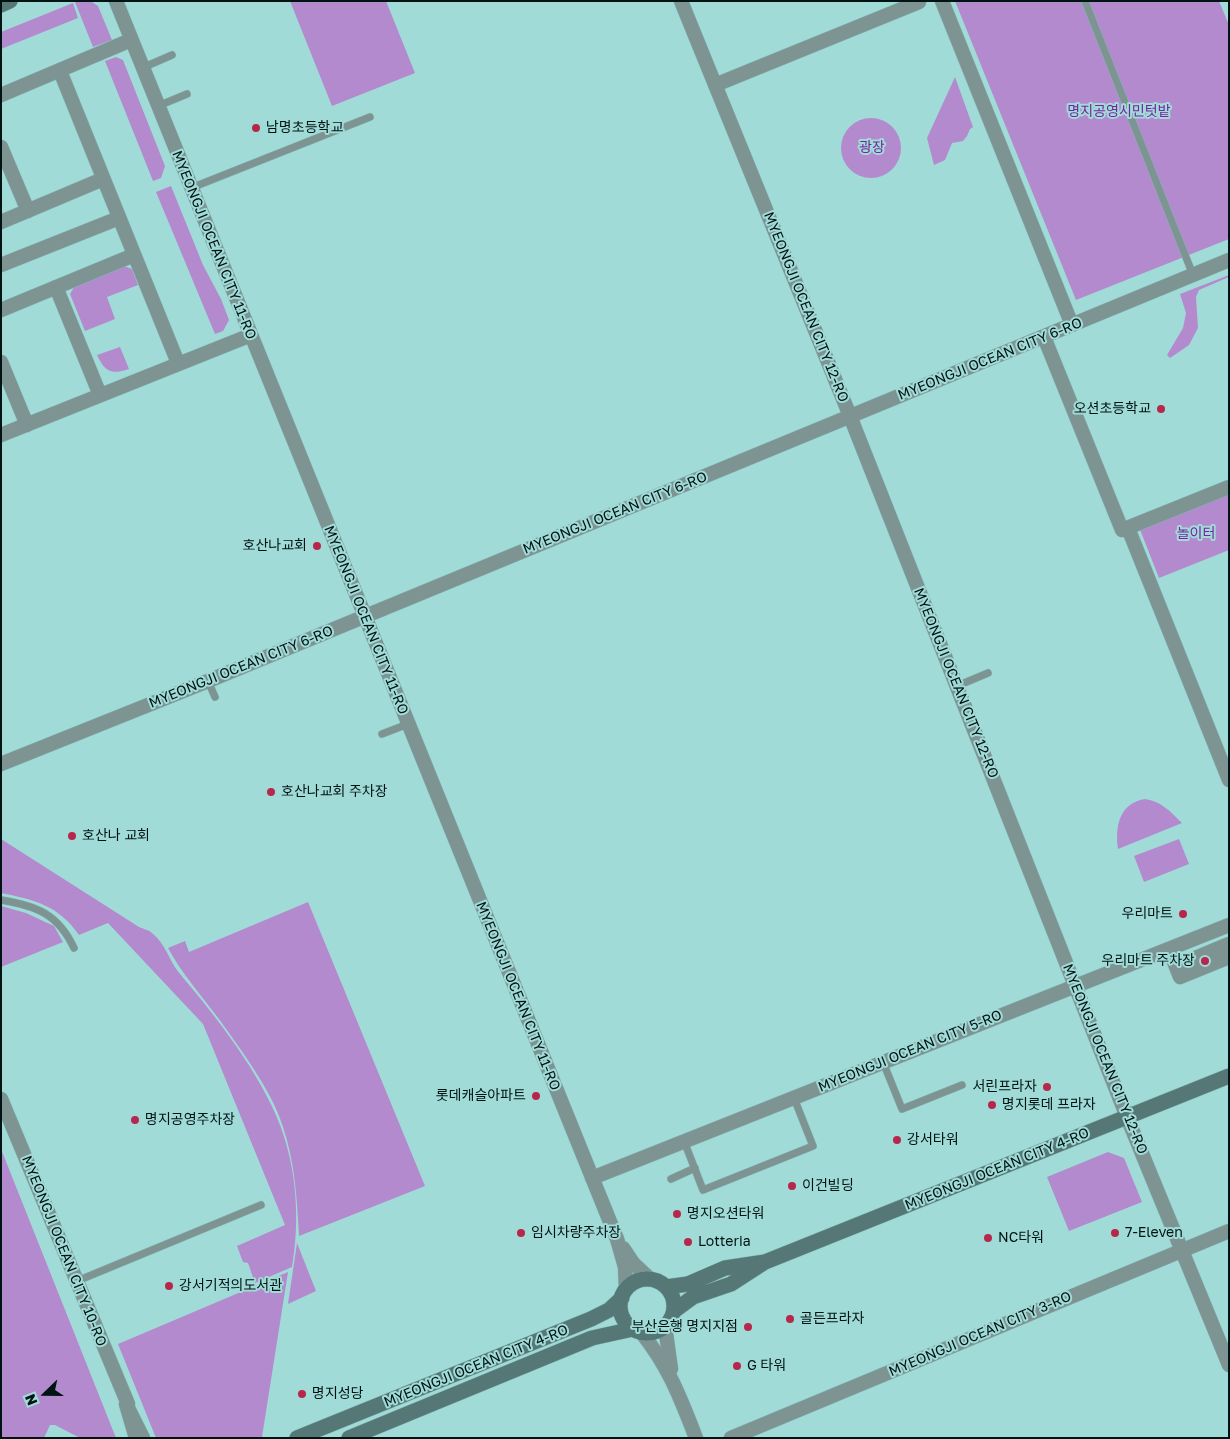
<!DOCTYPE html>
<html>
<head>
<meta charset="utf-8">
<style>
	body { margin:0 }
	#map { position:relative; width:1230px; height:1439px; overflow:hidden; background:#a1dbd8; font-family:"Golos Text",sans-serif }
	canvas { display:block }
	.frame { position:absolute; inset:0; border:2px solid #001413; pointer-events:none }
	.north { position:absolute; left:20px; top:1369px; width:50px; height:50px; -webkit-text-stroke:4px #a1dbd8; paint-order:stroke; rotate:248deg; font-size:14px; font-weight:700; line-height:20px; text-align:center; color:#001413 }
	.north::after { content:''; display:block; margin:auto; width:18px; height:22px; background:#001413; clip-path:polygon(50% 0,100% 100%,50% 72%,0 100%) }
</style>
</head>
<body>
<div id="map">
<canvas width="1230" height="1439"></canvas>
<div class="frame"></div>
<div class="north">N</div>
</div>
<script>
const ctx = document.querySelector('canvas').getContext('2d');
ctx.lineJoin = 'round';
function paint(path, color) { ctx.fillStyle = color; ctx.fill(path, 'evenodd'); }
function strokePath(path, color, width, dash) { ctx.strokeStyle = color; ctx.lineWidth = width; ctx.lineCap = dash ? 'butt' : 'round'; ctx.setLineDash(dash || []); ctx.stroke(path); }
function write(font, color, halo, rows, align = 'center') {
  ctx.font = font + ' "Golos Text","Noto Sans KR",sans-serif'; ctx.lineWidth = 4; ctx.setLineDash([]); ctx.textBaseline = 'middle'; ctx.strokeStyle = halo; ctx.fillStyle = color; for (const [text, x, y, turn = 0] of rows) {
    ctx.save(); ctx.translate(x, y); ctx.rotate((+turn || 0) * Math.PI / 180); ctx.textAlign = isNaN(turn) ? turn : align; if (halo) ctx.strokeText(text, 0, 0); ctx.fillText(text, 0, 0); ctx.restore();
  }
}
paint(new Path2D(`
	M 80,1 L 92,2 L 98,6 L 112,40 L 93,47 L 75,2 Z
	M 290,1 L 386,1 L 415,73 L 332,106 Z
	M 955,1 L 1219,1 L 1229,25 L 1229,239 L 1076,300 Z
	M 73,3 L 78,18 L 1,49 L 1,32 Z
	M 116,57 L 123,60 L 165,166 L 161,178 L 153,181 L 105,61 Z
	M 955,77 L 973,127 L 970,129 L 967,136 L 963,141 L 952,143 L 945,160 L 934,165 L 927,138 Z
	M841 148a30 30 0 1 1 60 0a30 30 0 1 1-60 0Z
	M 171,186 L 203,265 L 221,299 L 229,320 L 223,331 L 215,334 L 156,192 Z
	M 121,265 L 132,269 L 138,285 L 107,297 L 115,319 L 85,331 L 70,294 L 76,284 Z
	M 1229,275 L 1229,277 L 1199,290 L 1196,297 L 1198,328 L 1189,345 L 1170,358 L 1167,355 L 1183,328 L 1186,313 L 1180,294 Z
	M 120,347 L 129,369 C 111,375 105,372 97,355 Z
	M 1229,491 L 1229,550 L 1159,578 L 1139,527 Z
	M 1145,799 C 1161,801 1171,812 1182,823 L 1118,849 C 1115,827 1119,803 1145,799 Z
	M 1,839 L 139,927 C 143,929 149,930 152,933 C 166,944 169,961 180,974 C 215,1015 261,1074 280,1125 C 297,1170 300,1220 292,1267 L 255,1283 L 248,1263 L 243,1262 L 237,1246 L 285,1225 L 203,1024 L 108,923 L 79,935 C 58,905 35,900 1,893 Z
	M 1179,839 L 1189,864 L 1144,882 L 1134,856 Z
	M 308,902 L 425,1186 L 299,1236 C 297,1199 295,1163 283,1127 C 272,1091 241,1050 219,1019 C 201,995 182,974 168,948 L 185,941 L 189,952 Z
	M 1,906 L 26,913 L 54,926 L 63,942 L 1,967 Z
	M 1,1149 L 116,1438 L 80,1438 L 55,1425 L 50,1425 L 44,1438 L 1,1438 Z
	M 1108,1152 L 1124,1158 L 1142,1202 L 1069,1231 L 1047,1177 Z
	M 297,1243 L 316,1291 L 288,1304 Z
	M 288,1272 L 262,1437 L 156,1438 L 118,1344 Z`), '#b38acd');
const lane = new Path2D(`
	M 1085,1 L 1193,275
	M 142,68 L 172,55
	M 158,106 L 187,94
	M 191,188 L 370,117
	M 208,681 L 215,697
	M 957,686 L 988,673
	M 382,734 L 408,724
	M 1,900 C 37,906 58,914 74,948
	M 883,1062 L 902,1109 L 962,1085
	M 684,1141 L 703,1190 L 813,1146 L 794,1098
	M 671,1179 L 695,1168
	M 77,1281 L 261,1205`);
const street = new Path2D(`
	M 116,1 L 617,1239 L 625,1267 L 626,1290
	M 681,1 L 850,416 L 1127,1117 L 1229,1365
	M 942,1 L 1072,325
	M 60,71 L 178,363
	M 715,85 L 919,2
	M 1,95 L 131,40
	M 1,147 L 28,211
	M 1,222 L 103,179
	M 1,265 L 119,218
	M 56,287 L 100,395
	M 1,310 L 134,255
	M 1044,337 L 1122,530 L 1229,487
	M 1,362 L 27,425
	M 1,435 L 251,335
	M 1128,528 L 1229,780
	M 1,764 L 208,681 L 1229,260
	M 1169,949 L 1180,977 L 1229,957
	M 1176,966 L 1229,944
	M 1,1099 L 128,1404
	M 592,1178 L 1229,925
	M 623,1248 L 633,1263 L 650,1279
	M 665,1326 L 671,1369
	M 641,1332 C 669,1367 680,1397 696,1438
	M 136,1438 L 126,1404 L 143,1438
	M 731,1438 L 1229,1231`);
const secondary = new Path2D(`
	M 1,5 L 10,1
	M 765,1262 L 1229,1076
	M620 1306a27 27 0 1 1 54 0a27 27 0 1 1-54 0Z
	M 666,1287 L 688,1284 L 725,1268 L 765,1262 L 731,1284 L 693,1297 L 674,1311
	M 297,1438 L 591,1319 L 609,1310 L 622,1298
	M 349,1438 L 592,1338 L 633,1329`);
strokePath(lane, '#84b7b5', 8);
strokePath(street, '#84b7b5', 15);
strokePath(secondary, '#84b7b5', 16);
strokePath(lane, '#7d9493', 7);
strokePath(street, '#7d9493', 14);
strokePath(secondary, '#557876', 15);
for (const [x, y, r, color] of [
	[256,128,5,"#b7264b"],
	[1161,409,5,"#b7264b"],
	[317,546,5,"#b7264b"],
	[271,792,5,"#b7264b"],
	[72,836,5,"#b7264b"],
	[1183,914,5,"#b7264b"],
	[1205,961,5,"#b7264b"],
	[1047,1087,5,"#b7264b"],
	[536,1096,5,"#b7264b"],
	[992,1105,5,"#b7264b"],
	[135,1120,5,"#b7264b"],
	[897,1140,5,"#b7264b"],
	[792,1186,5,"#b7264b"],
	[677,1214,5,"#b7264b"],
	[521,1233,5,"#b7264b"],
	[1115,1233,5,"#b7264b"],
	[988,1238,5,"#b7264b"],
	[688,1242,5,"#b7264b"],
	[169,1286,5,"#b7264b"],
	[790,1319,5,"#b7264b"],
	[748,1327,5,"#b7264b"],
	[737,1366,5,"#b7264b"],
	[302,1394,5,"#b7264b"]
]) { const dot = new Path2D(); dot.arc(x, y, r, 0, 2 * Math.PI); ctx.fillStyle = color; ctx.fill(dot); strokePath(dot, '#a1dbd8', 2); }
write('14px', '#7a22a2', '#a1dbd8', [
	["명지공영시민텃밭",1119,112],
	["광장",872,148],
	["놀이터",1196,534]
]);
write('14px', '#001413', '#a1dbd8', [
	["남명초등학교",266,128],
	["오션초등학교",1151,409,"right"],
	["호산나교회",307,546,"right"],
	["호산나교회 주차장",281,792],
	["호산나 교회",82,836],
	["우리마트",1173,914,"right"],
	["우리마트 주차장",1195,961,"right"],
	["서린프라자",1037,1087,"right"],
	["롯데캐슬아파트",526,1096,"right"],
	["명지롯데 프라자",1002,1105],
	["명지공영주차장",145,1120],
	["강서타워",907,1140],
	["이건빌딩",802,1186],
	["명지오션타워",687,1214],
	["임시차량주차장",531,1233],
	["7-Eleven",1125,1233],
	["NC타워",998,1238],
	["Lotteria",698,1242],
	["강서기적의도서관",179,1286],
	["골든프라자",800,1319],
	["부산은행 명지지점",738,1327,"right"],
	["G 타워",747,1366],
	["명지성당",312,1394]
], 'left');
write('14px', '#001413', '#a1dbd8', [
	["MYEONGJI OCEAN CITY 11-RO",214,245,68],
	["MYEONGJI OCEAN CITY 12-RO",806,307,68],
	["MYEONGJI OCEAN CITY 6-RO",990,359,-22],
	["MYEONGJI OCEAN CITY 6-RO",615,513,-22],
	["MYEONGJI OCEAN CITY 11-RO",366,620,68],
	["MYEONGJI OCEAN CITY 6-RO",241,667,-22],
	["MYEONGJI OCEAN CITY 12-RO",956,683,68],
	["MYEONGJI OCEAN CITY 11-RO",518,996,68],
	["MYEONGJI OCEAN CITY 5-RO",910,1051,-22],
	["MYEONGJI OCEAN CITY 12-RO",1105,1059,68],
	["MYEONGJI OCEAN CITY 4-RO",997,1169,-22],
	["MYEONGJI OCEAN CITY 10-RO",64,1251,68],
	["MYEONGJI OCEAN CITY 3-RO",980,1334,-23],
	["MYEONGJI OCEAN CITY 4-RO",476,1366,-22]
]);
</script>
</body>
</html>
